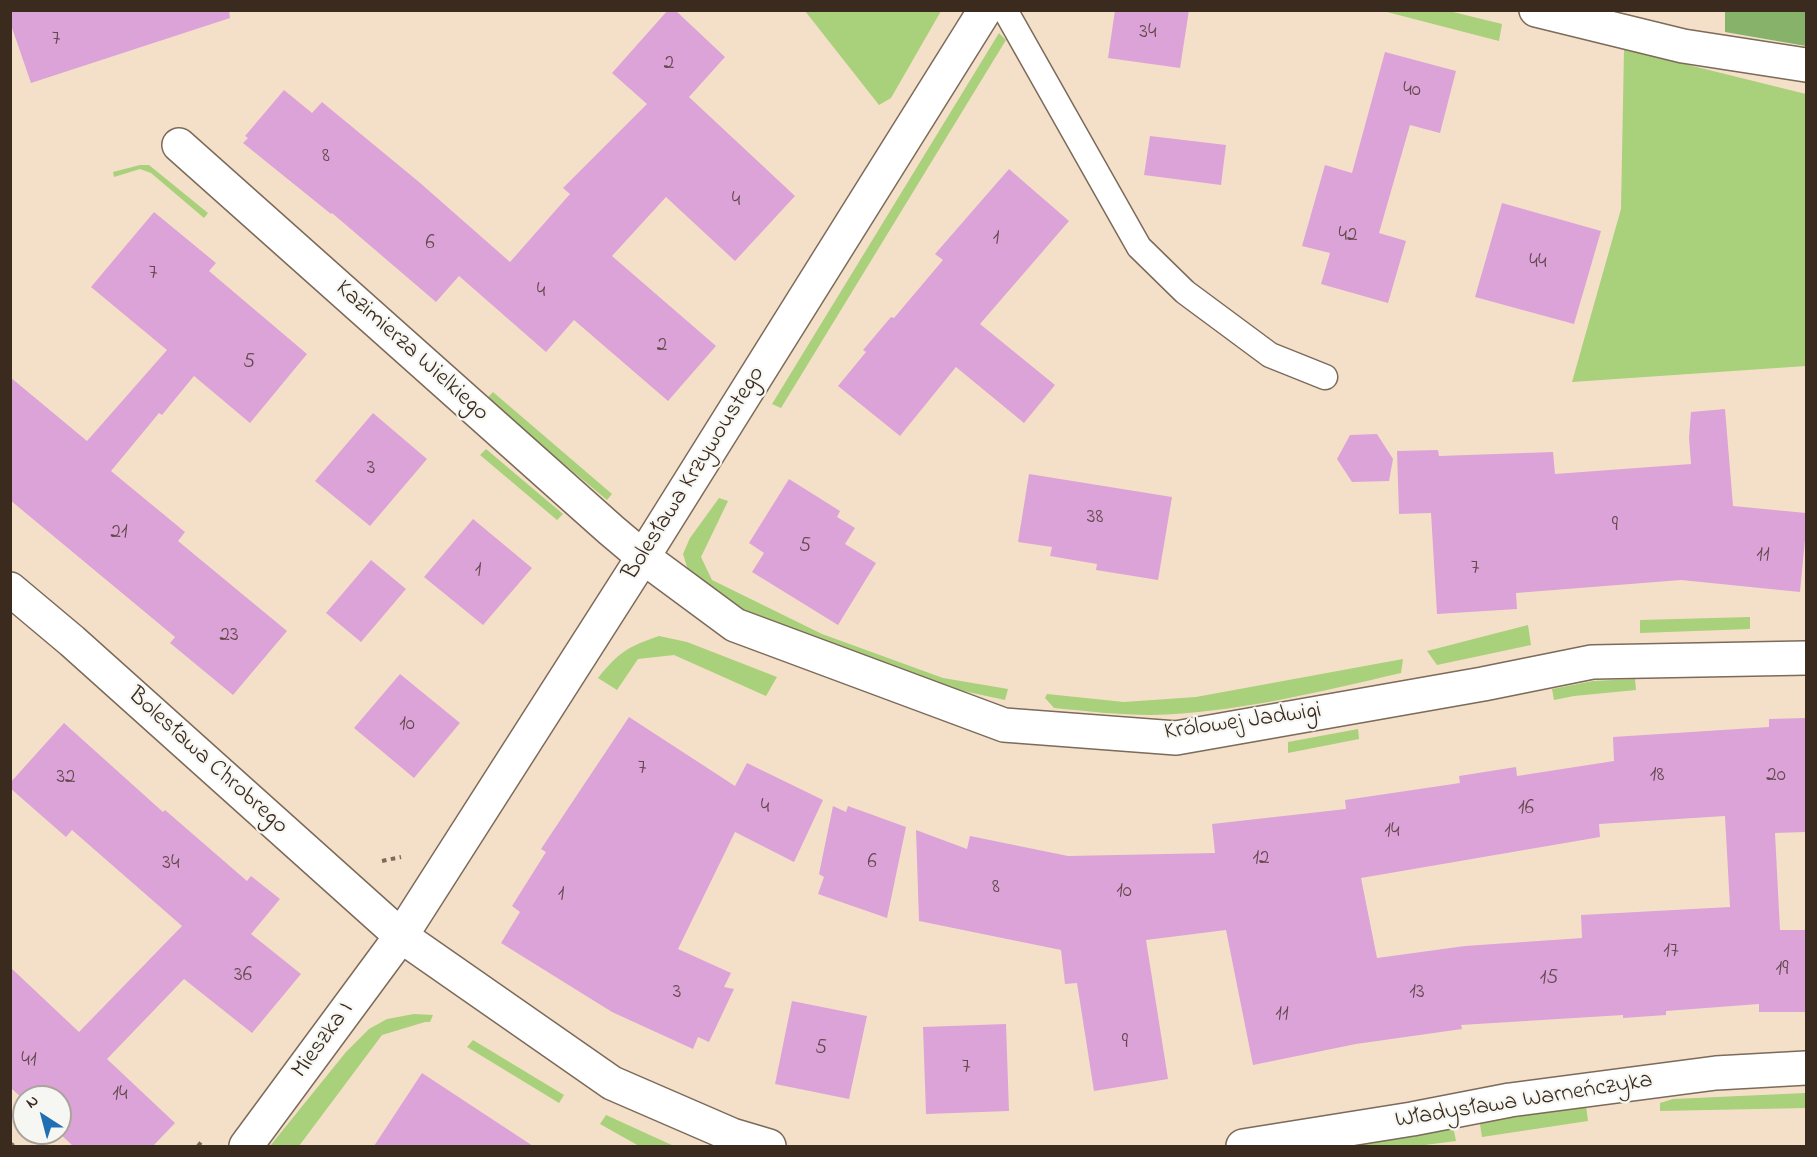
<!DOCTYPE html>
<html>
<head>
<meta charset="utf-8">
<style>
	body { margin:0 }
	#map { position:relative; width:1817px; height:1157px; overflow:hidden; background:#f4e0c8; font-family:"Indie Flower",sans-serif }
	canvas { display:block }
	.frame { position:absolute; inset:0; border:12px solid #3b2a1e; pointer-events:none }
	.north { position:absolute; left:12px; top:1085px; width:60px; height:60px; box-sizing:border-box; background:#f6f6f2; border:2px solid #aba49d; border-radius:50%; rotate:324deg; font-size:16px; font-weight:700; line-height:24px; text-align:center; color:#3b2a1e }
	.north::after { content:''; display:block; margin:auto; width:21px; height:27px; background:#1f6fb2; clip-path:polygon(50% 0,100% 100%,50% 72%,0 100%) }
</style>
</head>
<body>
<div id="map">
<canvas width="1817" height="1157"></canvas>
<div class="frame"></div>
<div class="north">N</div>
</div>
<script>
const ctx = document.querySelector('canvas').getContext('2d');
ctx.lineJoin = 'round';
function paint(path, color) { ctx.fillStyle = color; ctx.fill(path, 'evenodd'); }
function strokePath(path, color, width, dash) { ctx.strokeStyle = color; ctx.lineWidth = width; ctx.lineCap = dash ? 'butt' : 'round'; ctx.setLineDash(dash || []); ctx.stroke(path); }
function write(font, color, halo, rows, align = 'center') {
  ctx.font = font + ' "Indie Flower",sans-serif'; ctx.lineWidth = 4.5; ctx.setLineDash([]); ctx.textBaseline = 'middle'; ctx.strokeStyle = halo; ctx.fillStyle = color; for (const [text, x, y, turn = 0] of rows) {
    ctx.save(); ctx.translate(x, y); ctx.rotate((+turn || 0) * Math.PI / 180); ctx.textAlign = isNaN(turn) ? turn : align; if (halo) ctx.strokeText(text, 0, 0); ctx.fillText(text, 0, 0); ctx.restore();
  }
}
paint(new Path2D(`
	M 805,11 L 941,11 L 891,98 L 879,105 Z
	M 1383,11 L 1449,11 L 1502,24 L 1499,41 Z
	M 999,33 L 1006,40 L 781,408 L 772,404 Z
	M 1624,49 L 1806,94 L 1806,366 L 1572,382 L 1621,209 Z
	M 140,165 L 149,165 L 208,213 L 204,218 L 151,173 L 140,169 L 114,177 L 113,172 Z
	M 493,392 L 612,494 L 607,500 L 486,399 Z
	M 486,449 L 563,514 L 557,520 L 480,455 Z
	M 719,498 L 728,501 L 701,557 L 712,580 L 822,634 L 943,678 L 1008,689 L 1005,700 L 945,687 L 724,604 L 688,570 L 683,554 L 690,538 Z
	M 1750,617 L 1750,629 L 1640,633 L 1640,620 Z
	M 1528,625 L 1531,645 L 1437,665 L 1427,651 Z
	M 659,636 L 687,642 L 777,677 L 766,696 L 674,655 L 638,659 L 617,690 L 598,678 C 619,652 627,647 659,636 Z
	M 1403,659 L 1401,673 C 1319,692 1235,713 1151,715 C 1119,715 1086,711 1054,708 L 1045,698 L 1047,694 L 1124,702 L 1196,697 Z
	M 1635,679 L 1636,690 L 1574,696 L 1554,700 L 1552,689 L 1593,681 Z
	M 1358,729 L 1359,739 L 1288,753 L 1288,742 Z
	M 414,1014 L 433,1015 L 430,1022 L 425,1022 L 382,1035 L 299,1146 L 270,1146 L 346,1052 L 369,1029 L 387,1019 Z
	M 473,1040 L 564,1095 L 559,1103 L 467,1047 Z
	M 1806,1093 L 1806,1108 L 1660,1111 L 1660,1103 L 1673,1099 Z
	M 1586,1105 L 1588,1121 L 1482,1137 L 1479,1118 Z
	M 606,1115 L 674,1146 L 639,1146 L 600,1124 Z
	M 1452,1121 L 1456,1141 L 1417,1146 L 1361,1146 L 1360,1136 Z`), '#a9d07a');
paint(new Path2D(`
	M 1725,11 L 1806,11 L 1806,46 L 1725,32 Z`), '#86b26a');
paint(new Path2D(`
	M 10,10 L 229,10 L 230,18 L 31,83 L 10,22 Z
	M 668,10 L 675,10 L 725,57 L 689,97 L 795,196 L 735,261 L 666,197 L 612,256 L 716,346 L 668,401 L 574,320 L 546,352 L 459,276 L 436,302 L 332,213 L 331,214 L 243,143 L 248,138 L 245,136 L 284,90 L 312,113 L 322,102 L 419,182 L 510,262 L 570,194 L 563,188 L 647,104 L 612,73 Z
	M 1115,10 L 1189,10 L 1180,68 L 1108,58 Z
	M 1385,52 L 1456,71 L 1440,133 L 1410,125 L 1379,233 L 1406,241 L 1388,303 L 1321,284 L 1330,253 L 1302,246 L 1325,165 L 1352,173 Z
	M 1150,136 L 1226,145 L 1221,185 L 1144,175 Z
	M 1009,169 L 1069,221 L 980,324 L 1055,385 L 1024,423 L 956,367 L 900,436 L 838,386 L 866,352 L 863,350 L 891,317 L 894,318 L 943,260 L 935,254 Z
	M 1502,203 L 1601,231 L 1574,324 L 1475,297 Z
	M 154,212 L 216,263 L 209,271 L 307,354 L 250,423 L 194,376 L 162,415 L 159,413 L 111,471 L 185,532 L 178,541 L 287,631 L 233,695 L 170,643 L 175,637 L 10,500 L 10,377 L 87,441 L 167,350 L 91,287 Z
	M 1725,409 L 1733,506 L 1806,513 L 1806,529 L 1800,592 L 1681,580 L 1516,593 L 1517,609 L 1437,614 L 1431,513 L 1399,514 L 1397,451 L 1438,450 L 1439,456 L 1553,452 L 1555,474 L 1691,464 L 1689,438 L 1691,412 Z
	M 373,413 L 427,459 L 370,526 L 315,481 Z
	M 1377,434 L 1393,459 L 1389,481 L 1352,482 L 1337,459 L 1350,435 Z
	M 1029,474 L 1172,497 L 1158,580 L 1096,570 L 1097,564 L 1050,556 L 1052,547 L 1018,542 Z
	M 789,479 L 840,511 L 837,517 L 855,528 L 845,544 L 876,563 L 838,625 L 752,572 L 764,553 L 749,543 Z
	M 473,519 L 532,568 L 483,625 L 424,577 Z
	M 371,560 L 406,589 L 361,642 L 326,613 Z
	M 400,674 L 460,723 L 414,778 L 354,728 Z
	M 629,717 L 735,786 L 747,763 L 823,800 L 794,862 L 735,832 L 678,949 L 731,973 L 724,987 L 734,989 L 709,1042 L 698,1037 L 693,1049 L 612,1012 L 501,943 L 520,912 L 512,906 L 546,852 L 541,849 Z
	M 1806,718 L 1806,832 L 1775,833 L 1780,930 L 1806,930 L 1806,1012 L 1759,1012 L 1759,1004 L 1666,1011 L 1666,1015 L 1623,1018 L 1623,1015 L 1461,1025 L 1462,1029 L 1356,1044 L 1253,1065 L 1226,930 L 1146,940 L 1168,1079 L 1094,1091 L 1077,983 L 1065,984 L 1061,950 L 919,921 L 916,830 L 967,849 L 970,836 L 1068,856 L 1215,853 L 1212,824 L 1346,809 L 1345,800 L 1460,783 L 1459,776 L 1516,767 L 1517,776 L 1614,761 L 1613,737 L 1769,727 L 1769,719 ZM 1725,816 L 1730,907 L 1581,915 L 1582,938 L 1465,946 L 1377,958 L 1361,878 L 1600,837 L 1599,824 Z
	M 64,723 L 163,812 L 165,810 L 247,881 L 251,876 L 280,899 L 251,934 L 301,974 L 252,1033 L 184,979 L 107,1059 L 175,1123 L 153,1146 L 73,1146 L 59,1133 L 60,1097 L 24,1097 L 24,1100 L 10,1087 L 10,967 L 79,1032 L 182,926 L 72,830 L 66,837 L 10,788 L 10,783 Z
	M 833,806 L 846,812 L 848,806 L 906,827 L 887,918 L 818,894 L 824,877 L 819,874 Z
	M 792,1001 L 867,1016 L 849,1099 L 775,1084 Z
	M 1006,1024 L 1009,1111 L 926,1114 L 923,1027 Z
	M 422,1073 L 533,1146 L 374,1146 Z`), '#dca3d8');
const lane = new Path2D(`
	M 1005,10 L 1139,247 L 1185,292 L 1270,355 L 1325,377`);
const street = new Path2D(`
	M 1536,10 L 1683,46 L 1806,65
	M 179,145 L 611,530 L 643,557 L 735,625 L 1004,725 L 1176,738 L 1483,684 L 1592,662 L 1806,658
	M 10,589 L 72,641 L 401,936 L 612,1083 L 732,1135 L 769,1146
	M 246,1146 L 401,936 L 643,557 L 985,10
	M 1243,1146 L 1412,1119 L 1510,1100 L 1716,1073 L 1806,1068`);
strokePath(lane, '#7c6a5a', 27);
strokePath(street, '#7c6a5a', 36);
strokePath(new Path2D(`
	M 382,861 L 401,857
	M 10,1143 L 14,1146
	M 198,1146 L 203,1140`), '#7c6a5a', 4, [4.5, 4.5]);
strokePath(lane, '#fff', 24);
strokePath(street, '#fff', 33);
write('21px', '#63484c', null, [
	["34",1148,34],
	["7",56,41],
	["2",669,65],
	["40",1412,92],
	["8",326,158],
	["4",736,202],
	["42",1348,237],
	["1",996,240],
	["6",430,245],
	["44",1538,264],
	["7",153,275],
	["4",541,293],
	["2",662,347],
	["5",249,364],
	["3",371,470],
	["38",1095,519],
	["9",1615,527],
	["21",119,534],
	["5",805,548],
	["11",1763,557],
	["7",1475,570],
	["1",478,572],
	["23",229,637],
	["10",407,726],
	["7",642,770],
	["18",1657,777],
	["20",1776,777],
	["32",66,779],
	["4",765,809],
	["16",1526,810],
	["14",1392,833],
	["12",1261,860],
	["6",872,864],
	["34",171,865],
	["8",996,889],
	["10",1124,893],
	["1",561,896],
	["17",1671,953],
	["19",1782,971],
	["36",243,977],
	["15",1549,980],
	["3",677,994],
	["13",1417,994],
	["11",1282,1016],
	["9",1125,1044],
	["5",821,1050],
	["41",29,1062],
	["7",966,1069],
	["14",120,1096]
]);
write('24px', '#3b2a1e', '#f6f6f2', [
	["Kazimierza Wielkiego",411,352,42],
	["Bolesława Krzywoustego",695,474,-58],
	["Królowej Jadwigi",1243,723,-8],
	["Bolesława Chrobrego",207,762,42],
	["Mieszka I",324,1041,-54],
	["Władysława Warneńczyka",1524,1102,-9]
]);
</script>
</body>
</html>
